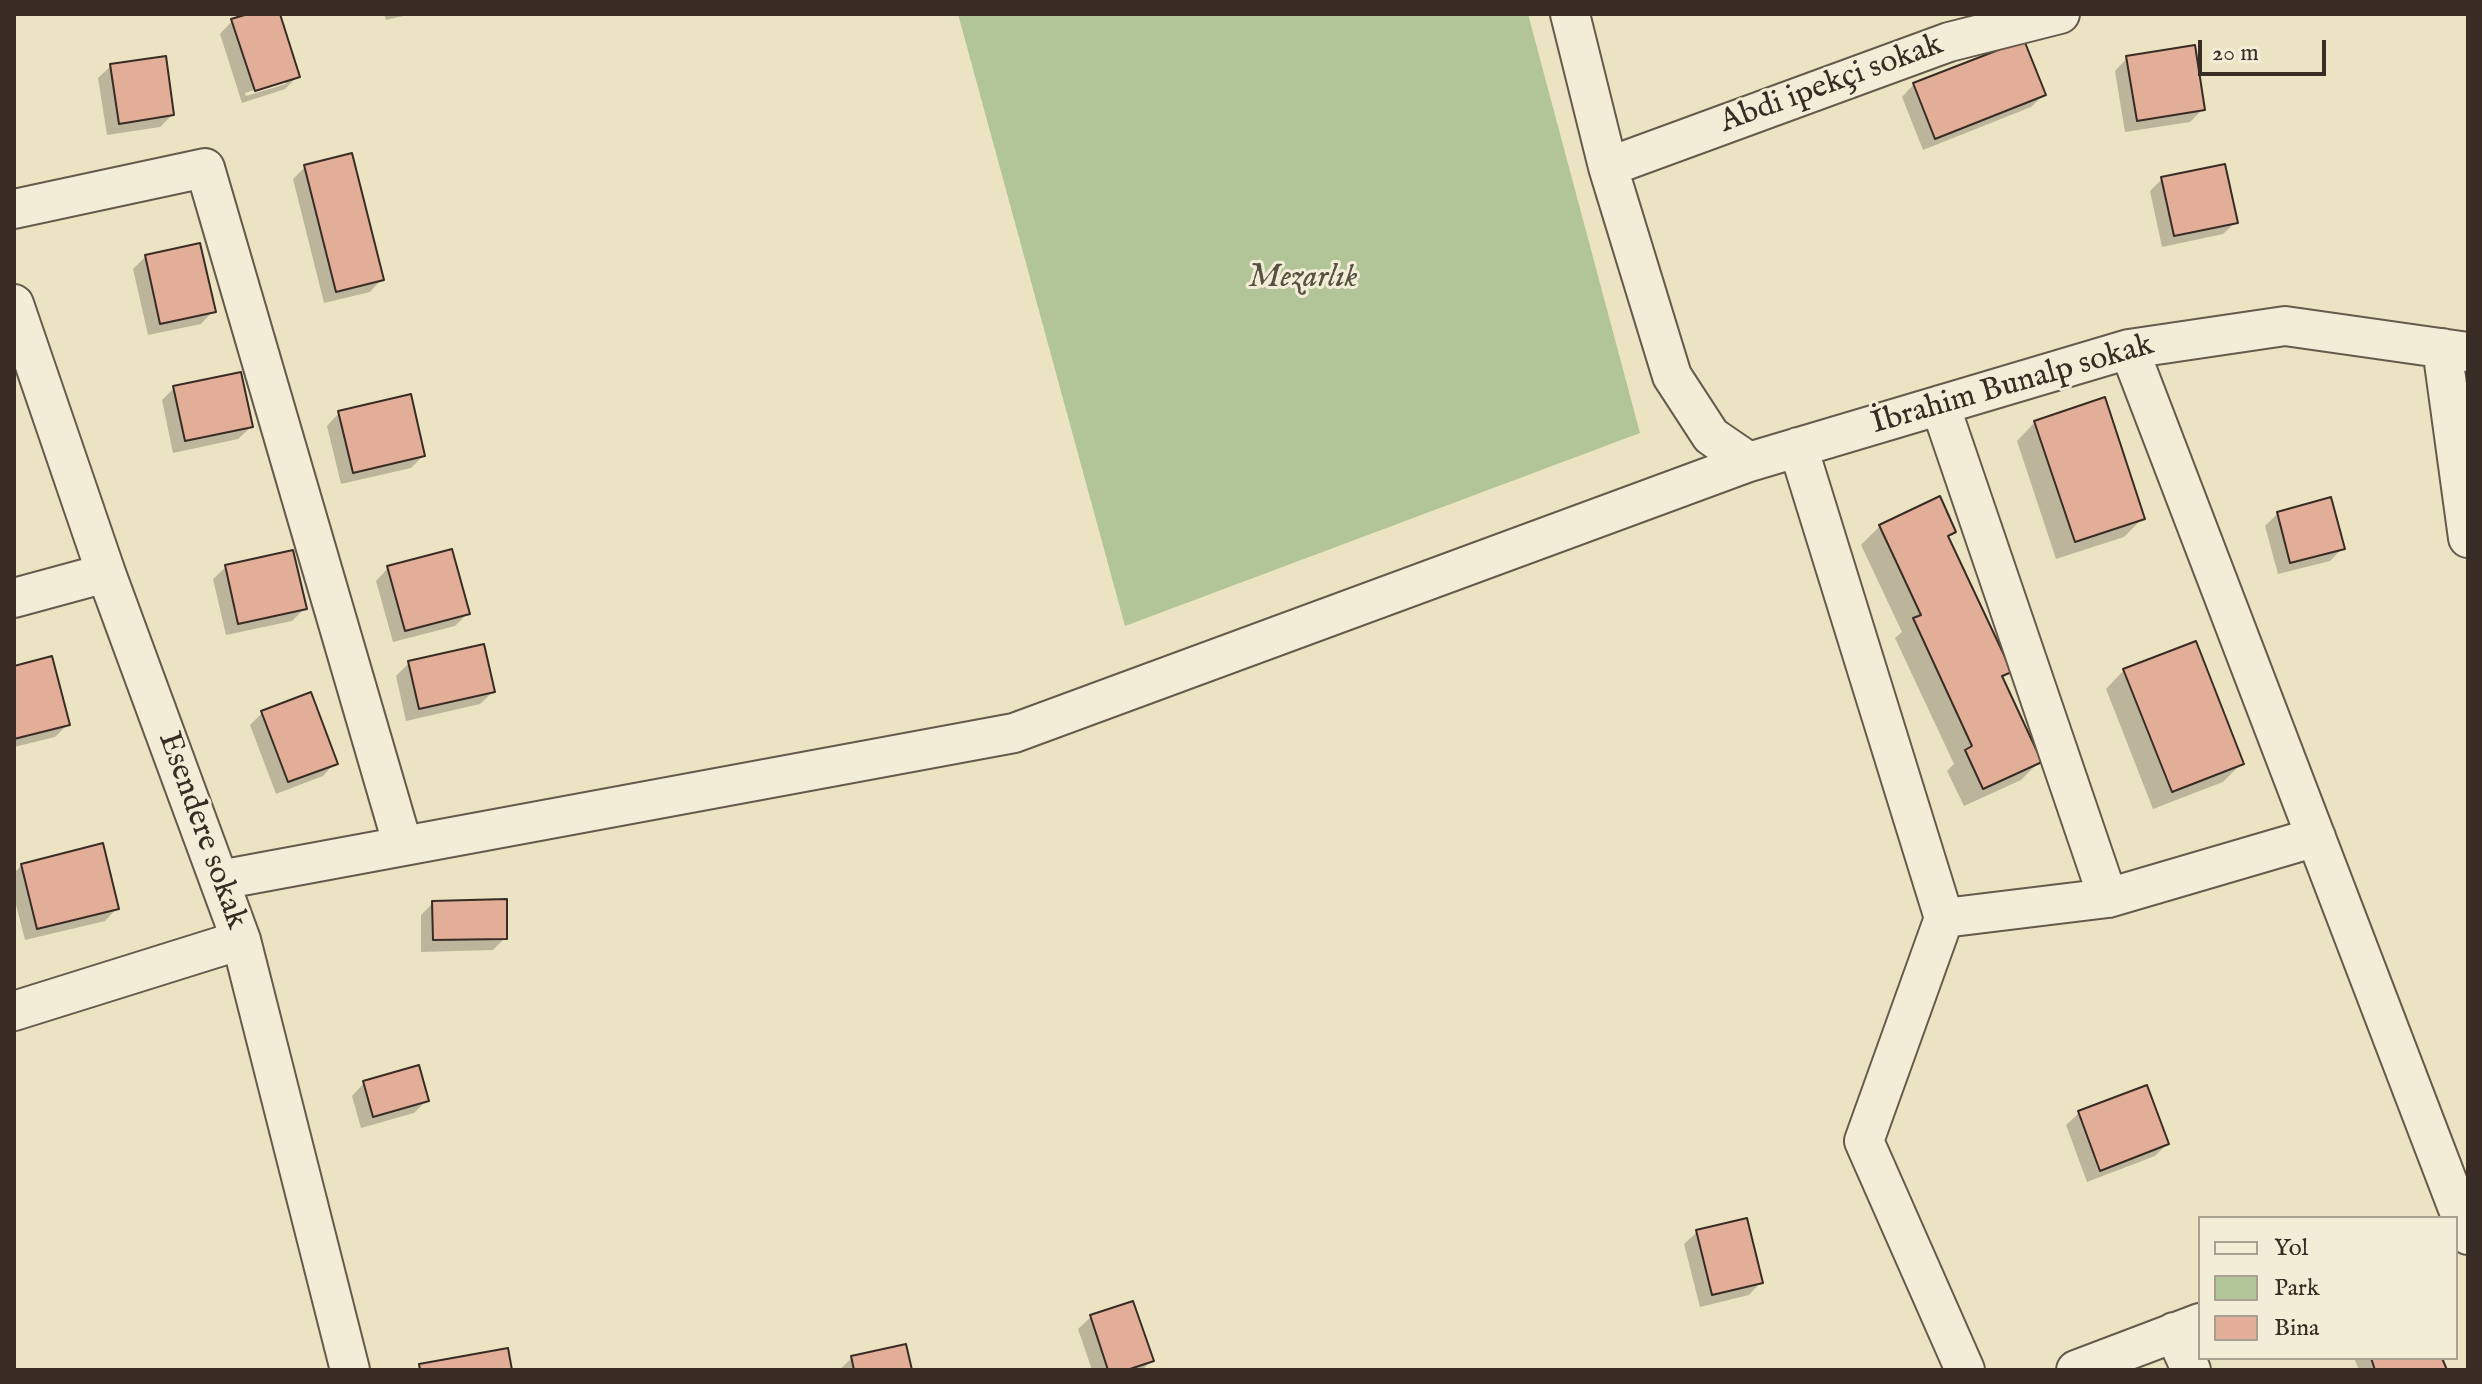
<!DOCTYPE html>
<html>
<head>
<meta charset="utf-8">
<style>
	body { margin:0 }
	#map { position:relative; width:2482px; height:1384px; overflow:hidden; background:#ece3c2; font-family:"IM FELL English",serif }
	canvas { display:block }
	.frame { position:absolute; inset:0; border:16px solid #382c25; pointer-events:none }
	.legend { position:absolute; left:2198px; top:1216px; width:260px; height:144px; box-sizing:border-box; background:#f3edd7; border:2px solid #a8a090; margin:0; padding:10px 14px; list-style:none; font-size:24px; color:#382c25 }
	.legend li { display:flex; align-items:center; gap:16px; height:40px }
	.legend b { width:40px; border:2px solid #a8a090 }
	.scale { position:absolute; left:2198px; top:40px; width:128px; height:36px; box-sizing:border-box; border:4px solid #382c25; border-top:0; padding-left:10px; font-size:24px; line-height:28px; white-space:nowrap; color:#382c25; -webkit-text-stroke:6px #f3edd7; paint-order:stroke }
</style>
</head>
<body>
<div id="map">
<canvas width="2482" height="1384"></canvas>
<div class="frame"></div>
<ul class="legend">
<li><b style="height:10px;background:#f3edd7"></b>Yol</li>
<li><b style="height:22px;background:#b1c598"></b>Park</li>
<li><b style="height:22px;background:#e2ae98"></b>Bina</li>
</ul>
<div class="scale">20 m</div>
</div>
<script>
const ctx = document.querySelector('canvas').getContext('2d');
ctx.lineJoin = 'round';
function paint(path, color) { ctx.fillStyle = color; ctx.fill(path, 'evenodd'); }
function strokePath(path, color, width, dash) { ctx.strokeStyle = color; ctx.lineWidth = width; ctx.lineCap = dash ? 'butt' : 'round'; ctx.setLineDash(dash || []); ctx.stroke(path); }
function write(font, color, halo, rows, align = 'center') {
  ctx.font = font + ' "IM FELL English",serif'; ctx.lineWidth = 6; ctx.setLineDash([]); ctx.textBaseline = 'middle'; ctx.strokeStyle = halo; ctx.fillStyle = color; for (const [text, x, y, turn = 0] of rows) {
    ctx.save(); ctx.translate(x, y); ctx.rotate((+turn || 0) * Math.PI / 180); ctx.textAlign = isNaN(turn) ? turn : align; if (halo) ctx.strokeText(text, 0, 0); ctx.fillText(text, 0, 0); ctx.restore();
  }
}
paint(new Path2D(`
	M 958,14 L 1528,14 L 1640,433 L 1125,626 Z`), '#b1c598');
paint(new Path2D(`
	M 255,14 L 278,14 L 298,76 L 285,89 L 242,103 L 220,34 L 232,21 ZM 286,80 L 286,84 L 246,96 L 245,93 Z
	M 384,14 L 412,14 L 386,20 Z
	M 2127,58 L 2203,109 L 2190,122 L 2125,132 L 2115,71 Z
	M 111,66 L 172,115 L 160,127 L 107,135 L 98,78 Z
	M 1914,84 L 2043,95 L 2031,107 L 1923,150 L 1902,97 Z
	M 305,167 L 382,279 L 370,292 L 324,303 L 293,179 Z
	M 2162,179 L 2236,222 L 2223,234 L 2162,247 L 2150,191 Z
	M 146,256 L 213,311 L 201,324 L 148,335 L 133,269 Z
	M 174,388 L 251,427 L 238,439 L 173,453 L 162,400 Z
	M 339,413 L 423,456 L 411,468 L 341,484 L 327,426 Z
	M 2035,422 L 2143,518 L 2124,537 L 2056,559 L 2017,441 Z
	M 2278,513 L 2343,548 L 2330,561 L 2278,574 L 2265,526 Z
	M 1880,526 L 1954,531 L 1947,538 L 2009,672 L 2002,680 L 2040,761 L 2021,780 L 1964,806 L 1947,771 L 1954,764 L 1895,638 L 1902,632 L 1861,545 Z
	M 226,567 L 305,608 L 292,621 L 226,635 L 213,579 Z
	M 388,568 L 468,613 L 455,626 L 393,642 L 376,581 Z
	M 409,663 L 493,692 L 480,704 L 406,721 L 396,676 Z
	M 14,668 L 68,724 L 55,737 L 14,747 Z
	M 2124,670 L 2242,763 L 2223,782 L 2153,809 L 2106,689 Z
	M 262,713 L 335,763 L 323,776 L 276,794 L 250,725 Z
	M 22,865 L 117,908 L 105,921 L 25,940 L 14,897 L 14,873 Z
	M 433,903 L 505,938 L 493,950 L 421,952 L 421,915 Z
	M 364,1083 L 427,1100 L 414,1113 L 361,1128 L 352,1096 Z
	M 2079,1113 L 2167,1144 L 2155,1156 L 2087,1182 L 2066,1125 Z
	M 1697,1232 L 1761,1282 L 1749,1295 L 1700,1307 L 1684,1244 Z
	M 1091,1317 L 1152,1360 L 1142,1370 L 1092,1370 L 1078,1329 Z
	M 852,1358 L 910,1370 L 839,1370 Z
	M 2354,1358 L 2440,1358 L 2445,1370 L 2359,1370 Z`), '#0003');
const building = new Path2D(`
	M 248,14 L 280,14 L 300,77 L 255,91 L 231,19 Z
	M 2024,40 L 2046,95 L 1935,139 L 1913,83 Z
	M 2195,45 L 2205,110 L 2137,121 L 2126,56 Z
	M 166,56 L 174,115 L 119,124 L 110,64 Z
	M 352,153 L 384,280 L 336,292 L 304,165 Z
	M 2225,164 L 2238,223 L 2174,236 L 2161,177 Z
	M 200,243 L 216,312 L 160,324 L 145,255 Z
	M 241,372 L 253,427 L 185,441 L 173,386 Z
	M 411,394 L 425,456 L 353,473 L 338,411 Z
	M 2105,397 L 2145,519 L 2075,542 L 2034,421 Z
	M 1940,496 L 1956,532 L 1948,536 L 2012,672 L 2002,676 L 2042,762 L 1983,789 L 1965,750 L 1972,746 L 1913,618 L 1921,615 L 1879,525 Z
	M 2331,497 L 2345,549 L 2290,563 L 2277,512 Z
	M 452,549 L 470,614 L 405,631 L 387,566 Z
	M 293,550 L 307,609 L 238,624 L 225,565 Z
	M 2196,641 L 2244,764 L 2172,792 L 2123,669 Z
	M 484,644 L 495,692 L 419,709 L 408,661 Z
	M 52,656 L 70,725 L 14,739 L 14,666 Z
	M 311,692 L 338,764 L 288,782 L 261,711 Z
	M 103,843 L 119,909 L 37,929 L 21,864 Z
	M 507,899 L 507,939 L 433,940 L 432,901 Z
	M 419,1065 L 429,1101 L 373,1117 L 363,1081 Z
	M 2147,1085 L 2169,1144 L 2100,1171 L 2078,1111 Z
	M 1747,1218 L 1763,1283 L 1712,1295 L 1696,1230 Z
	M 1133,1301 L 1154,1361 L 1127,1370 L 1108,1370 L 1090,1315 Z
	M 906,1344 L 912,1370 L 854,1370 L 851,1356 Z
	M 508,1348 L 512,1370 L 420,1370 L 419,1364 Z
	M 2371,1358 L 2442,1358 L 2447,1370 L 2375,1370 Z`);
paint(building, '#e2ae98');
strokePath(building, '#382c25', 2);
const minor = new Path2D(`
	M 1570,14 L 1608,167 L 1672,376 L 1711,436 L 1749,462 L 2129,349 L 2285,326 L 2468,352
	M 1608,167 L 1949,42 L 2060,14
	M 14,209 L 205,168 L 403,846
	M 14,304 L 106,573 L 241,940 L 350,1370
	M 2442,348 L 2468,538
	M 2129,349 L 2468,1235
	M 1940,405 L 2108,898
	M 1798,447 L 1944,918 L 2108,898 L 2316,837
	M 14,598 L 106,573
	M 220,880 L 1014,733 L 1749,462
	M 1944,918 L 1864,1141 L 1965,1370
	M 14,1011 L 241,940
	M 2174,1332 L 2191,1370
	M 2076,1370 L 2200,1323`);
strokePath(minor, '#655a4c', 42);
strokePath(minor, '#f3edd7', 38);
write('32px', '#382c25', '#f3edd7', [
	["Abdi ipekçi sokak",1832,85,-20],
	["İbrahim Bunalp sokak",2013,386,-16],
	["Esendere sokak",201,831,70]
]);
write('italic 32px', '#565242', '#f3edd7', [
	["Mezarlık",1303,279]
]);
</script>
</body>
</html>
